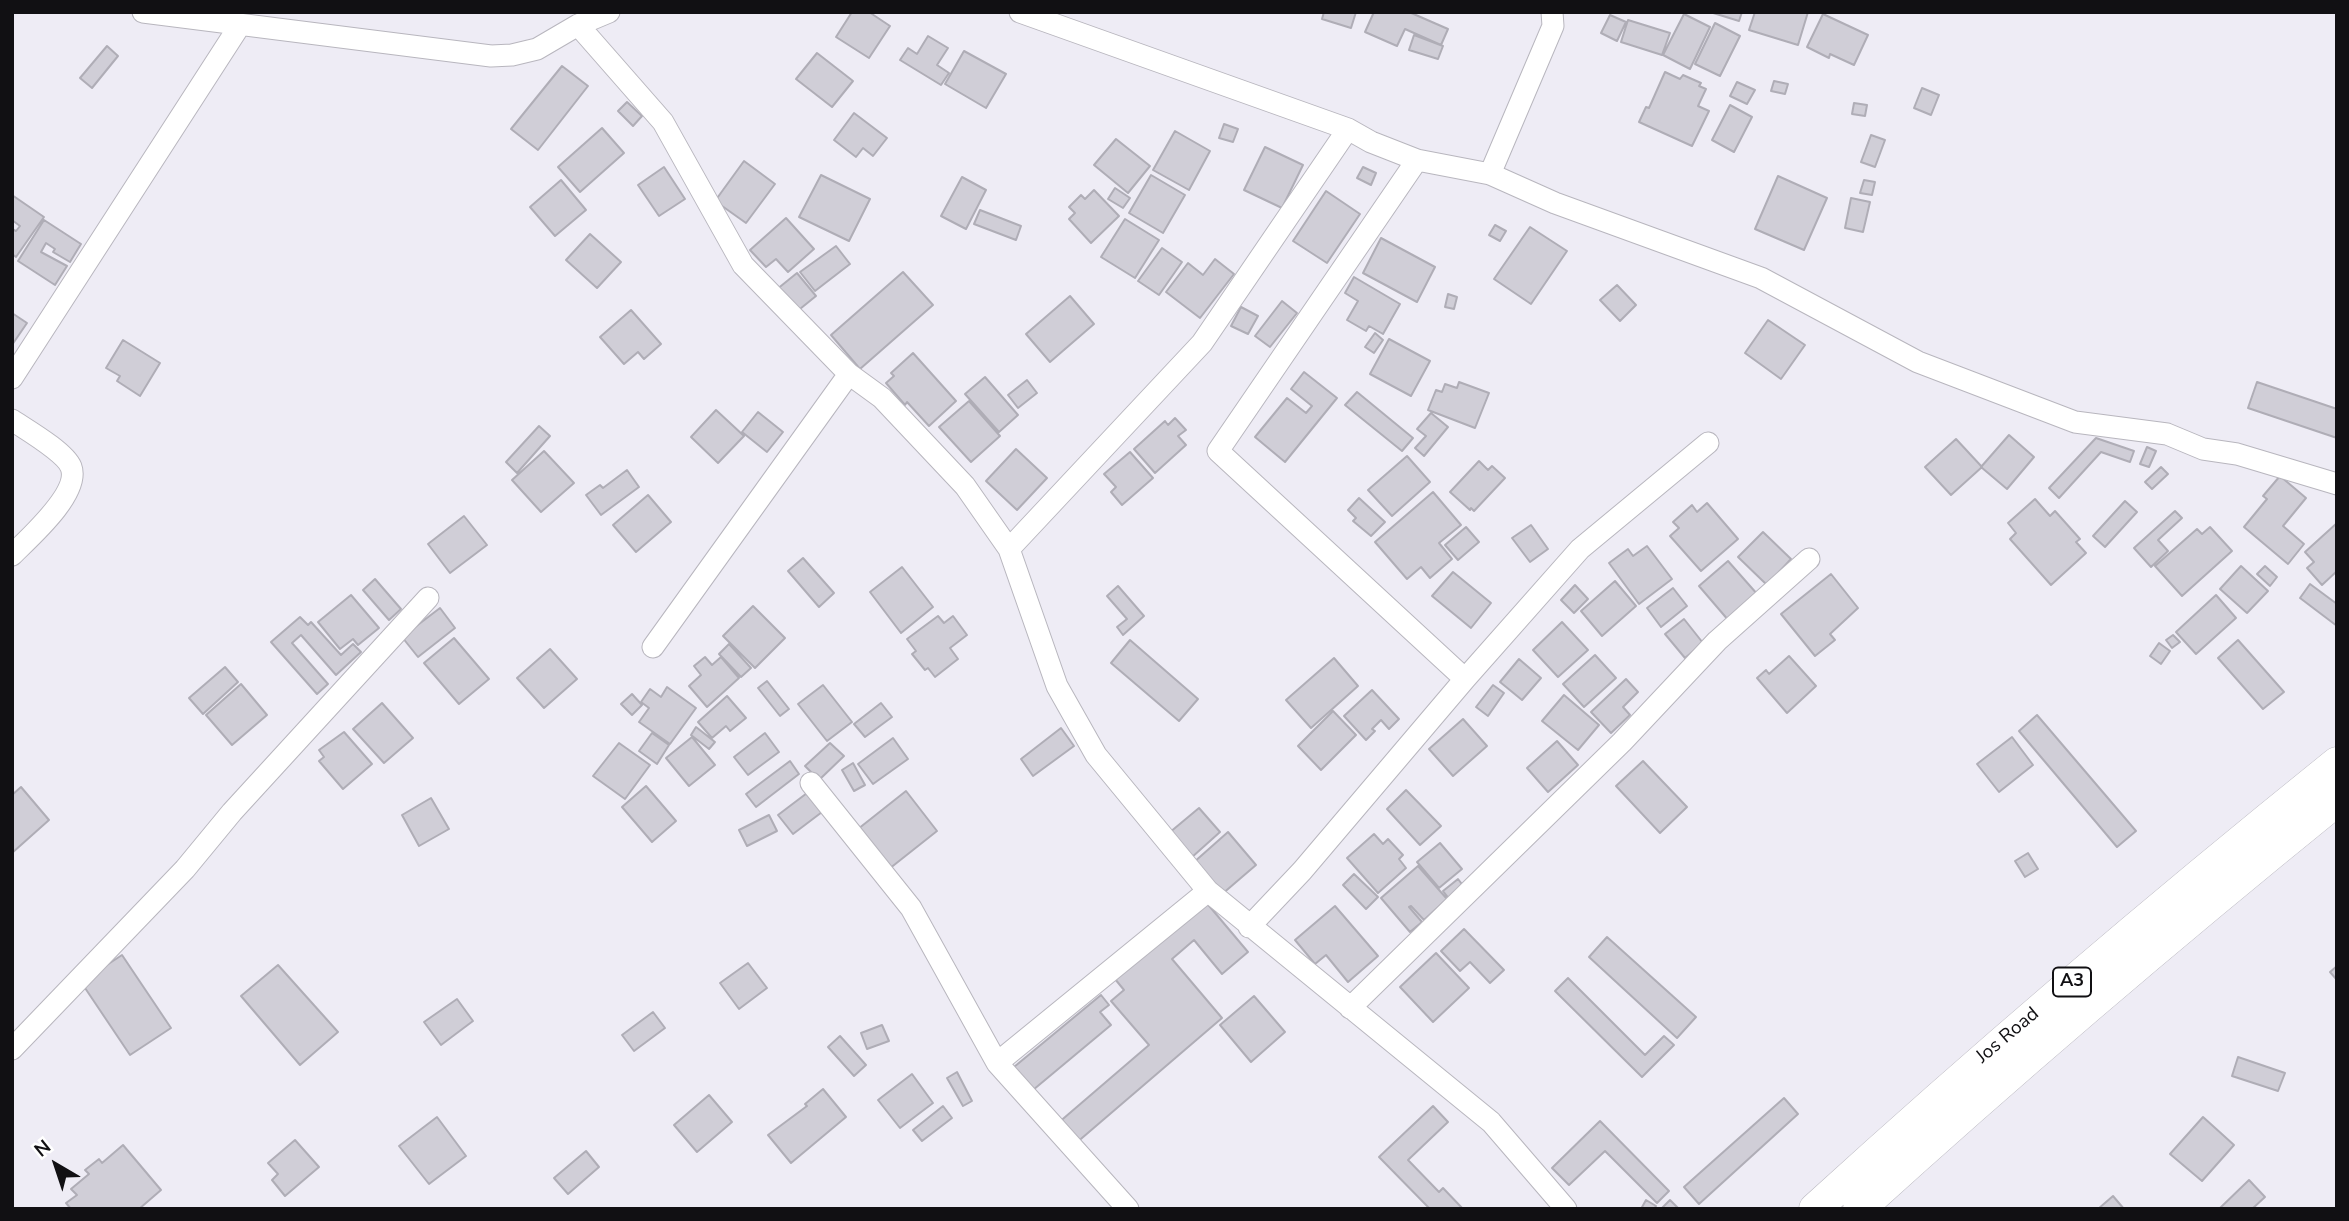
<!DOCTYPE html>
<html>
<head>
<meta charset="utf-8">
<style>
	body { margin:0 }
	#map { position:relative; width:2349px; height:1221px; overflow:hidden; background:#eeecf5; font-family:"Nunito Sans",sans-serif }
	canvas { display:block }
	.frame { position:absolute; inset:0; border:14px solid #111013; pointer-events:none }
	.north { position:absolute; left:21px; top:1130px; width:70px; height:70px; -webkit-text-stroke:5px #fff; paint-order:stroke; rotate:321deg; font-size:19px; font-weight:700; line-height:28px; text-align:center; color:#111013 }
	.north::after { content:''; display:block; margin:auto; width:24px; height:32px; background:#111013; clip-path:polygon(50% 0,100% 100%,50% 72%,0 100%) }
</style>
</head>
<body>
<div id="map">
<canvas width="2349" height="1221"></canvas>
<div class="frame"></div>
<div class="north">N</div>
</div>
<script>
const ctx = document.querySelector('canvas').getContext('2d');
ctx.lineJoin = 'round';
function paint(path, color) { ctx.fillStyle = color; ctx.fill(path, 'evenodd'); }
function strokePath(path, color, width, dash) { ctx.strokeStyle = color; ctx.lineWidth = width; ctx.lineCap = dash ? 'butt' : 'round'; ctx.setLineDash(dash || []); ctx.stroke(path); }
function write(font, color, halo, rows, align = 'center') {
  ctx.font = font + ' "Nunito Sans",sans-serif'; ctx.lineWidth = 5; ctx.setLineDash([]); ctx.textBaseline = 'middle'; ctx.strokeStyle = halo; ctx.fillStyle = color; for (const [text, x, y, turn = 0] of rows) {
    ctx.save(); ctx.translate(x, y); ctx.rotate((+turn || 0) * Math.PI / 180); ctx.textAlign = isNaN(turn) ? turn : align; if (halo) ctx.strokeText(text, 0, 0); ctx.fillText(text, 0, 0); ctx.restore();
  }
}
const building = new Path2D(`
	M 852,12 L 869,12 L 890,26 L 869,58 L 836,37 Z
	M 1324,12 L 1356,12 L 1351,28 L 1322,19 Z
	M 1374,12 L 1409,12 L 1448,29 L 1441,45 L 1405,29 L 1397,46 L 1365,32 Z
	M 1710,12 L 1742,12 L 1739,21 Z
	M 1755,12 L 1808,12 L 1798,45 L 1749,30 Z
	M 1684,14 L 1710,27 L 1690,69 L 1663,55 Z
	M 1823,14 L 1868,35 L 1854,65 L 1830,54 L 1829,58 L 1807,47 Z
	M 1610,15 L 1626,22 L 1617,41 L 1601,33 Z
	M 1628,20 L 1670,33 L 1662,55 L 1621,42 Z
	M 1715,23 L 1740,36 L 1720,76 L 1695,64 Z
	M 1414,35 L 1443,46 L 1438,59 L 1409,50 Z
	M 928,36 L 948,48 L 937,65 L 949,73 L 941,85 L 900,60 L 908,48 L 917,54 Z
	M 107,46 L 118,56 L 92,88 L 80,78 Z
	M 964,51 L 1006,74 L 986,108 L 945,84 Z
	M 817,53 L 853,81 L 832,107 L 796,79 Z
	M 562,66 L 588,86 L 538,150 L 511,129 Z
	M 1665,72 L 1680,79 L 1683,75 L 1701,83 L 1699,86 L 1706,89 L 1698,106 L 1709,111 L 1692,146 L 1639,122 L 1646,107 L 1649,108 Z
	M 1774,81 L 1788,84 L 1785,94 L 1771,91 Z
	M 1737,82 L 1755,90 L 1747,104 L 1730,96 Z
	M 1922,88 L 1939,95 L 1931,115 L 1914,108 Z
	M 627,102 L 642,116 L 633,126 L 618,111 Z
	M 1854,103 L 1867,105 L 1865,116 L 1852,114 Z
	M 1730,105 L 1752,117 L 1734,152 L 1712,140 Z
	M 854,113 L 887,138 L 873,156 L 863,148 L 856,157 L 834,140 Z
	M 1224,124 L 1238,129 L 1233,142 L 1219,138 Z
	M 602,128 L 624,153 L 580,192 L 558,167 Z
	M 1175,131 L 1210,151 L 1189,190 L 1153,170 Z
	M 1871,135 L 1885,140 L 1875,167 L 1861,162 Z
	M 1116,139 L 1150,166 L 1128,193 L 1094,165 Z
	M 1265,147 L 1303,165 L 1282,208 L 1244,190 Z
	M 744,161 L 775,184 L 746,223 L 715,201 Z
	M 664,167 L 685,199 L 659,216 L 638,185 Z
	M 1363,167 L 1376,173 L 1371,185 L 1357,178 Z
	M 821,175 L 870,199 L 849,241 L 799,217 Z
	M 1151,175 L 1185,195 L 1163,233 L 1129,213 Z
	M 1778,176 L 1827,198 L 1804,250 L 1755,229 Z
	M 962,177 L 986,190 L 966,229 L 941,216 Z
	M 561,180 L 586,210 L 555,236 L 530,207 Z
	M 1864,180 L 1875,182 L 1872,195 L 1860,193 Z
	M 1115,188 L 1130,198 L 1123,208 L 1108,199 Z
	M 1094,190 L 1119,216 L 1091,243 L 1069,219 L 1075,213 L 1069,207 L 1081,195 L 1085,199 Z
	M 1326,191 L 1360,214 L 1327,263 L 1293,241 Z
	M 12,195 L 44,217 L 16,257 L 12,254 L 12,229 L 16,231 L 20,226 L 12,220 Z
	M 1851,198 L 1870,202 L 1863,232 L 1845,228 Z
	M 980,210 L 1021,226 L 1016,240 L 974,224 Z
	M 786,218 L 814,249 L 788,272 L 776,259 L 766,267 L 750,250 Z
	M 1125,219 L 1159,240 L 1135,278 L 1101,257 Z
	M 44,220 L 81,244 L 70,262 L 53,252 L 55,249 L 46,243 L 41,252 L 67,266 L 55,285 L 18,261 Z
	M 1495,225 L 1506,231 L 1500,241 L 1489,235 Z
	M 1530,227 L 1567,251 L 1531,304 L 1494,279 Z
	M 590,234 L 621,262 L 597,288 L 566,260 Z
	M 1381,238 L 1435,267 L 1417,302 L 1363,273 Z
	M 836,246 L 850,264 L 815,291 L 800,272 Z
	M 1162,248 L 1182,262 L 1159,295 L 1138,281 Z
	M 1215,259 L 1234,274 L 1200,318 L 1166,292 L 1188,263 L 1203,275 Z
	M 903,272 L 933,305 L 860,369 L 831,335 Z
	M 797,273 L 816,296 L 795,313 L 776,290 Z
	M 1354,277 L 1400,304 L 1383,334 L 1369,326 L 1366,331 L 1347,320 L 1358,301 L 1345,293 Z
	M 1617,285 L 1636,305 L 1620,321 L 1600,300 Z
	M 1448,294 L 1457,297 L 1454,309 L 1445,307 Z
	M 1070,296 L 1094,324 L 1050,362 L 1026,334 Z
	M 1282,301 L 1297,313 L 1270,347 L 1255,336 Z
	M 1241,307 L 1258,316 L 1248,334 L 1231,326 Z
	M 631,310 L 661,344 L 644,359 L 638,352 L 624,364 L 600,337 Z
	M 12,313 L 27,323 L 12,345 Z
	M 1768,320 L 1805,345 L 1781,379 L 1745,353 Z
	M 1375,333 L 1383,340 L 1374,353 L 1365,347 Z
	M 1389,339 L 1430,361 L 1411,396 L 1370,374 Z
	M 123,340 L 160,363 L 140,396 L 117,381 L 120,376 L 106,368 Z
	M 913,353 L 956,401 L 929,426 L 907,402 L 905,405 L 886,383 L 894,376 L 891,373 Z
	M 1304,372 L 1337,398 L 1285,462 L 1255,437 L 1287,398 L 1306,413 L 1312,406 L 1291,389 Z
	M 985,377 L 1018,415 L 999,432 L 965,394 Z
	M 1027,380 L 1037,393 L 1018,408 L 1008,395 Z
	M 1459,382 L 1489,393 L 1475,428 L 1428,410 L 1436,390 L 1442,392 L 1445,384 L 1457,388 Z
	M 2257,382 L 2337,409 L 2337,438 L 2248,408 Z
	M 1357,392 L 1413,438 L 1402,451 L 1345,405 Z
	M 969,401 L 1000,436 L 971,462 L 939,427 Z
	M 716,410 L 744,436 L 718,463 L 691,437 Z
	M 758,412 L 783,432 L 767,452 L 742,432 Z
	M 1431,413 L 1448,427 L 1424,456 L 1415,448 L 1426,436 L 1417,429 Z
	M 1175,418 L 1186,430 L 1178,436 L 1186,445 L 1155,473 L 1134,449 L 1165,421 L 1168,425 Z
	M 539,426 L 550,436 L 517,473 L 506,462 Z
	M 2009,435 L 2034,457 L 2007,489 L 1981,467 Z
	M 2096,438 L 2134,451 L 2130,462 L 2101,452 L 2059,498 L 2049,488 Z
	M 1956,439 L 1982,467 L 1951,495 L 1925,467 Z
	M 2147,447 L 2156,451 L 2149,467 L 2140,464 Z
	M 1016,449 L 1047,478 L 1017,510 L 986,481 Z
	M 544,451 L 574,483 L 541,512 L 512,480 Z
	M 1130,452 L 1153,478 L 1122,505 L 1111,492 L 1116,487 L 1104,474 Z
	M 1407,456 L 1430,482 L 1392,516 L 1368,490 Z
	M 1479,461 L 1488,470 L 1492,466 L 1505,478 L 1474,511 L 1471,508 L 1470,510 L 1450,492 Z
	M 2161,467 L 2168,474 L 2152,489 L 2145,482 Z
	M 627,470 L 639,487 L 601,515 L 586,495 L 600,485 L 603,488 Z
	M 2280,476 L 2306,498 L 2283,526 L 2304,544 L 2288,564 L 2244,527 L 2267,499 L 2263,496 Z
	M 1433,492 L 1461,525 L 1439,543 L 1452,559 L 1430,578 L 1421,567 L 1407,579 L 1375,542 Z
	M 648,495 L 671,522 L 636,552 L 613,525 Z
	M 1359,498 L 1385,522 L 1371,536 L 1353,521 L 1356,518 L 1348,510 Z
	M 2035,499 L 2050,516 L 2055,511 L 2080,539 L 2076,542 L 2086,553 L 2051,585 L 2010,539 L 2016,533 L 2008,523 Z
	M 2125,501 L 2137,512 L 2105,547 L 2093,536 Z
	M 1707,503 L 1738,539 L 1701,571 L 1670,536 L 1679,528 L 1673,522 L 1692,505 L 1697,512 Z
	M 2175,511 L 2182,518 L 2158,540 L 2168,551 L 2151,567 L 2134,548 Z
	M 464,516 L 487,545 L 450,573 L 428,544 Z
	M 2337,523 L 2337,571 L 2322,585 L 2307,568 L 2314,562 L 2305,552 Z
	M 1531,525 L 1548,549 L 1530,562 L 1512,538 Z
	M 1466,527 L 1479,542 L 1458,560 L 1445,545 Z
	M 2210,527 L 2232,551 L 2182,596 L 2155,566 L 2197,529 L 2202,534 Z
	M 1763,532 L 1791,559 L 1767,585 L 1738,557 Z
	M 1647,546 L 1672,579 L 1639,604 L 1609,563 L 1628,549 L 1633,556 Z
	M 803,558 L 834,593 L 819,607 L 788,571 Z
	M 1728,561 L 1758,595 L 1729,621 L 1699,586 Z
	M 2241,566 L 2268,591 L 2247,613 L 2220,589 Z
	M 2265,566 L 2277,577 L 2270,586 L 2257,574 Z
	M 902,567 L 933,607 L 901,633 L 870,592 Z
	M 1453,572 L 1491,603 L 1471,628 L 1432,596 Z
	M 1831,574 L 1858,608 L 1830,634 L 1835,640 L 1815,656 L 1781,614 Z
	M 375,579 L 401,609 L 389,620 L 363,590 Z
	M 1615,581 L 1636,606 L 1602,636 L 1581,611 Z
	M 2310,584 L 2337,604 L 2337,626 L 2300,598 Z
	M 1575,585 L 1588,599 L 1574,613 L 1561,600 Z
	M 1118,586 L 1144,616 L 1123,635 L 1117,627 L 1127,619 L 1107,596 Z
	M 1673,588 L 1687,606 L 1661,627 L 1647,608 Z
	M 351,595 L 379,628 L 358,645 L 353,639 L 340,649 L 318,622 Z
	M 2216,595 L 2236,618 L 2196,654 L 2176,632 Z
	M 753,606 L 785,638 L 755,668 L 723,636 Z
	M 440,608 L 455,628 L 418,657 L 402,637 Z
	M 938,616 L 944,623 L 953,616 L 967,635 L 950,648 L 958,659 L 935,677 L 928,668 L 925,670 L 912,654 L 916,651 L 907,639 Z
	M 300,617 L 308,625 L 311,622 L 341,655 L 353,644 L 361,652 L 336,675 L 301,635 L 292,643 L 328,684 L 317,694 L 271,642 Z
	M 1684,619 L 1703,643 L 1685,658 L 1665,634 Z
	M 1562,622 L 1588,650 L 1558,677 L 1533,650 Z
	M 2173,635 L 2180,642 L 2172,648 L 2166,640 Z
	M 454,638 L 489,679 L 459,704 L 424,663 Z
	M 1130,640 L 1198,699 L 1179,721 L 1111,663 Z
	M 2238,640 L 2284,692 L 2263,709 L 2218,658 Z
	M 2159,643 L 2170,651 L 2161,664 L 2150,656 Z
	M 729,644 L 751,668 L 741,677 L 719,654 Z
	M 550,649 L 577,679 L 544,708 L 517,678 Z
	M 1595,655 L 1616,678 L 1584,707 L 1563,684 Z
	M 1789,656 L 1816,686 L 1787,713 L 1757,678 L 1766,670 L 1769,674 Z
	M 705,657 L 712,665 L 721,657 L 739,678 L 707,707 L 689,686 L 701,675 L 694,666 Z
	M 1334,658 L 1358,686 L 1311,728 L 1286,700 Z
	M 1519,659 L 1541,678 L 1522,700 L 1500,682 Z
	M 225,667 L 238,682 L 203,714 L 189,698 Z
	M 1626,679 L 1638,692 L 1623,707 L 1630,715 L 1611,733 L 1591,712 Z
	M 767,681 L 789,709 L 780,716 L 758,688 Z
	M 241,684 L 267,715 L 232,745 L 206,715 Z
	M 823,685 L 852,722 L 827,741 L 798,704 Z
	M 1493,685 L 1504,693 L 1488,716 L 1476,707 Z
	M 667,687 L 696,708 L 670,744 L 639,722 L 649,708 L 641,702 L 650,689 L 661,697 Z
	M 1372,690 L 1399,719 L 1389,729 L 1381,720 L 1372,729 L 1375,731 L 1366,740 L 1344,716 Z
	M 632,694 L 642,705 L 632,715 L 621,704 Z
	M 1564,695 L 1599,725 L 1578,750 L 1542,721 Z
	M 727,696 L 746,718 L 730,731 L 726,726 L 712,738 L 698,722 Z
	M 382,703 L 413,738 L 384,763 L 353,729 Z
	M 881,703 L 892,717 L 865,737 L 854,724 Z
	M 1333,711 L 1356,735 L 1321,770 L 1298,746 Z
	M 2037,715 L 2136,831 L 2117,847 L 2019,731 Z
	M 1463,719 L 1487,746 L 1453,776 L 1429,749 Z
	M 696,727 L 715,742 L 709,749 L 691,735 Z
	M 1061,728 L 1074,746 L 1033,776 L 1021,759 Z
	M 344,732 L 372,764 L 343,789 L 319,761 L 324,757 L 319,750 Z
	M 652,733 L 669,745 L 657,764 L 639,751 Z
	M 765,733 L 779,752 L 748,775 L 734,757 Z
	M 692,737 L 715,765 L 689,786 L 666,758 Z
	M 2012,737 L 2033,765 L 1999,792 L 1977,764 Z
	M 893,738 L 908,759 L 873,784 L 858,764 Z
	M 1557,741 L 1578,765 L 1548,792 L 1527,768 Z
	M 619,743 L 650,765 L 625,799 L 593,776 Z
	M 830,743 L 844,756 L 819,780 L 805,766 Z
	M 790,761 L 799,774 L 756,807 L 746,794 Z
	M 1643,761 L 1687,807 L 1660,833 L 1616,786 Z
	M 853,763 L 865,785 L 854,791 L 842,770 Z
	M 646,786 L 676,821 L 652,842 L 622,807 Z
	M 21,787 L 49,820 L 12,853 L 12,795 Z
	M 811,790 L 826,809 L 793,834 L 778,815 Z
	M 1406,790 L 1441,826 L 1420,845 L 1387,809 Z
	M 906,791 L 937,831 L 889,869 L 858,829 Z
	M 431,798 L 449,829 L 419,846 L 402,815 Z
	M 1199,808 L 1220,832 L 1191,858 L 1169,833 Z
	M 769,815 L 777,831 L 747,846 L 739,830 Z
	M 1228,832 L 1256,865 L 1221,895 L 1193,863 Z
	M 1374,834 L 1383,844 L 1388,839 L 1403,855 L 1399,859 L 1406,868 L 1378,893 L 1347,858 Z
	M 1440,843 L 1462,869 L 1439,888 L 1417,862 Z
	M 2028,853 L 2038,869 L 2025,877 L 2015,861 Z
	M 1418,866 L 1447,899 L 1424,920 L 1411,906 L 1409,907 L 1422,922 L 1410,932 L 1381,898 Z
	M 1354,874 L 1378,897 L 1366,909 L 1343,885 Z
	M 1458,879 L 1465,888 L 1450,900 L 1443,891 Z
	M 1205,901 L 1248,952 L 1222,974 L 1194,940 L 1172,959 L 1222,1018 L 1075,1144 L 1057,1124 L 1149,1045 L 1111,1001 L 1124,990 L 1115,979 Z
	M 1335,906 L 1378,956 L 1348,982 L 1326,955 L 1315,964 L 1295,940 Z
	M 1464,929 L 1504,970 L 1490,983 L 1470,962 L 1460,971 L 1441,951 Z
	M 1607,937 L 1696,1017 L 1677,1038 L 1589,957 Z
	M 1436,953 L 1469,988 L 1433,1022 L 1400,987 Z
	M 122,955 L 171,1028 L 130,1055 L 81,982 Z
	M 748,963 L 767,988 L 739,1009 L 720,983 Z
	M 278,965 L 338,1032 L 300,1065 L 241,996 Z
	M 2337,966 L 2337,980 L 2330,972 Z
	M 1568,978 L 1645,1055 L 1664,1036 L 1674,1045 L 1642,1077 L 1555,991 Z
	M 1101,995 L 1109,1005 L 1100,1012 L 1111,1025 L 1033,1090 L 1014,1067 Z
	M 1254,996 L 1285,1032 L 1251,1062 L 1220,1025 Z
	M 457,999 L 473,1021 L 441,1045 L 424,1022 Z
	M 653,1012 L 665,1028 L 634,1051 L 622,1035 Z
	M 882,1025 L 889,1041 L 867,1049 L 861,1033 Z
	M 840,1036 L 866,1065 L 854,1076 L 828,1047 Z
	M 2238,1057 L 2285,1073 L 2278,1091 L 2232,1076 Z
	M 957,1072 L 972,1101 L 963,1106 L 947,1078 Z
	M 912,1074 L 933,1103 L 900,1128 L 878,1100 Z
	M 823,1089 L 846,1117 L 791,1163 L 768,1135 L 807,1106 L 805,1104 Z
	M 709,1095 L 732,1122 L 697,1152 L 674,1125 Z
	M 1784,1098 L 1798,1114 L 1699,1204 L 1684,1187 Z
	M 943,1106 L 952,1118 L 922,1141 L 913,1130 Z
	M 1433,1106 L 1448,1122 L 1408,1160 L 1439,1192 L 1443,1188 L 1463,1209 L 1430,1209 L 1379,1157 Z
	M 437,1117 L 466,1156 L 429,1184 L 399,1146 Z
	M 2203,1117 L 2234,1145 L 2202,1181 L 2170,1154 Z
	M 1600,1121 L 1669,1191 L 1657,1203 L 1605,1151 L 1569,1185 L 1552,1168 Z
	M 295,1140 L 319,1167 L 285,1196 L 272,1180 L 278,1174 L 268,1163 Z
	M 123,1145 L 161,1190 L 139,1209 L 71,1209 L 66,1203 L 77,1195 L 71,1189 L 89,1174 L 85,1170 L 99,1159 L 102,1163 Z
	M 586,1151 L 599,1167 L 568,1194 L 554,1178 Z
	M 2249,1180 L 2265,1197 L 2252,1209 L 2219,1209 Z
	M 2113,1196 L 2124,1209 L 2098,1209 Z
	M 1646,1200 L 1656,1206 L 1654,1209 L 1641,1209 Z
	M 1670,1200 L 1679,1209 L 1661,1209 Z`);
paint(building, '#d0ced7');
strokePath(building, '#afadb6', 2);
const minor = new Path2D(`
	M 143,12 L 491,56 L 512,55 L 537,49 L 578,25 L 609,12
	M 1020,12 L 1348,129 L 1371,142 L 1417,160 L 1490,174 L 1555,203 L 1761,278 L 1918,362 L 2075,422 L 2167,434 L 2203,449 L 2237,454 L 2337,484
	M 578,25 L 663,122 L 743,265 L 849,374 L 882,398 L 965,486 L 1009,549 L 1057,686 L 1096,755 L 1208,891 L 1491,1122 L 1566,1209
	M 1417,160 L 1218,451 L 1465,679
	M 1490,174 L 1553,26 L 1552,12
	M 12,378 L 240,25
	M 12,420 C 27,430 65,452 71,467 C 81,493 28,539 12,555
	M 1009,549 L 1202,343 L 1348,129
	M 653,647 L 849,374
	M 811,783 L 911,908 L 997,1063 L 1128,1209
	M 1249,927 L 1302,871 L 1465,679 L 1580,549 L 1708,443
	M 1350,1008 L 1622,742 L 1717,641 L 1809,559
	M 12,1049 L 185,869 L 232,812 L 428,598
	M 997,1063 L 1208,891`);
const highway = new Path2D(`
	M 1815,1209 C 1984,1055 2158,907 2337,763
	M 1859,1209 C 2014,1068 2174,932 2337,800`);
strokePath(minor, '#b8b6be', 23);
strokePath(highway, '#b8b6be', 33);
strokePath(minor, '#fff', 21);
strokePath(highway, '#fff', 32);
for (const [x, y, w] of [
	[2072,982,38]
]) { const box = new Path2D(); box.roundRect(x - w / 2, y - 14.5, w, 29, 5); ctx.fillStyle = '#fff'; ctx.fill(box); strokePath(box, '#111013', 2); }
write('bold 18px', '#111013', null, [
	["A3",2072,982]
]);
write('19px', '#111013', '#fff', [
	["Jos Road",2008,1036,-40]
]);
</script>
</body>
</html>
